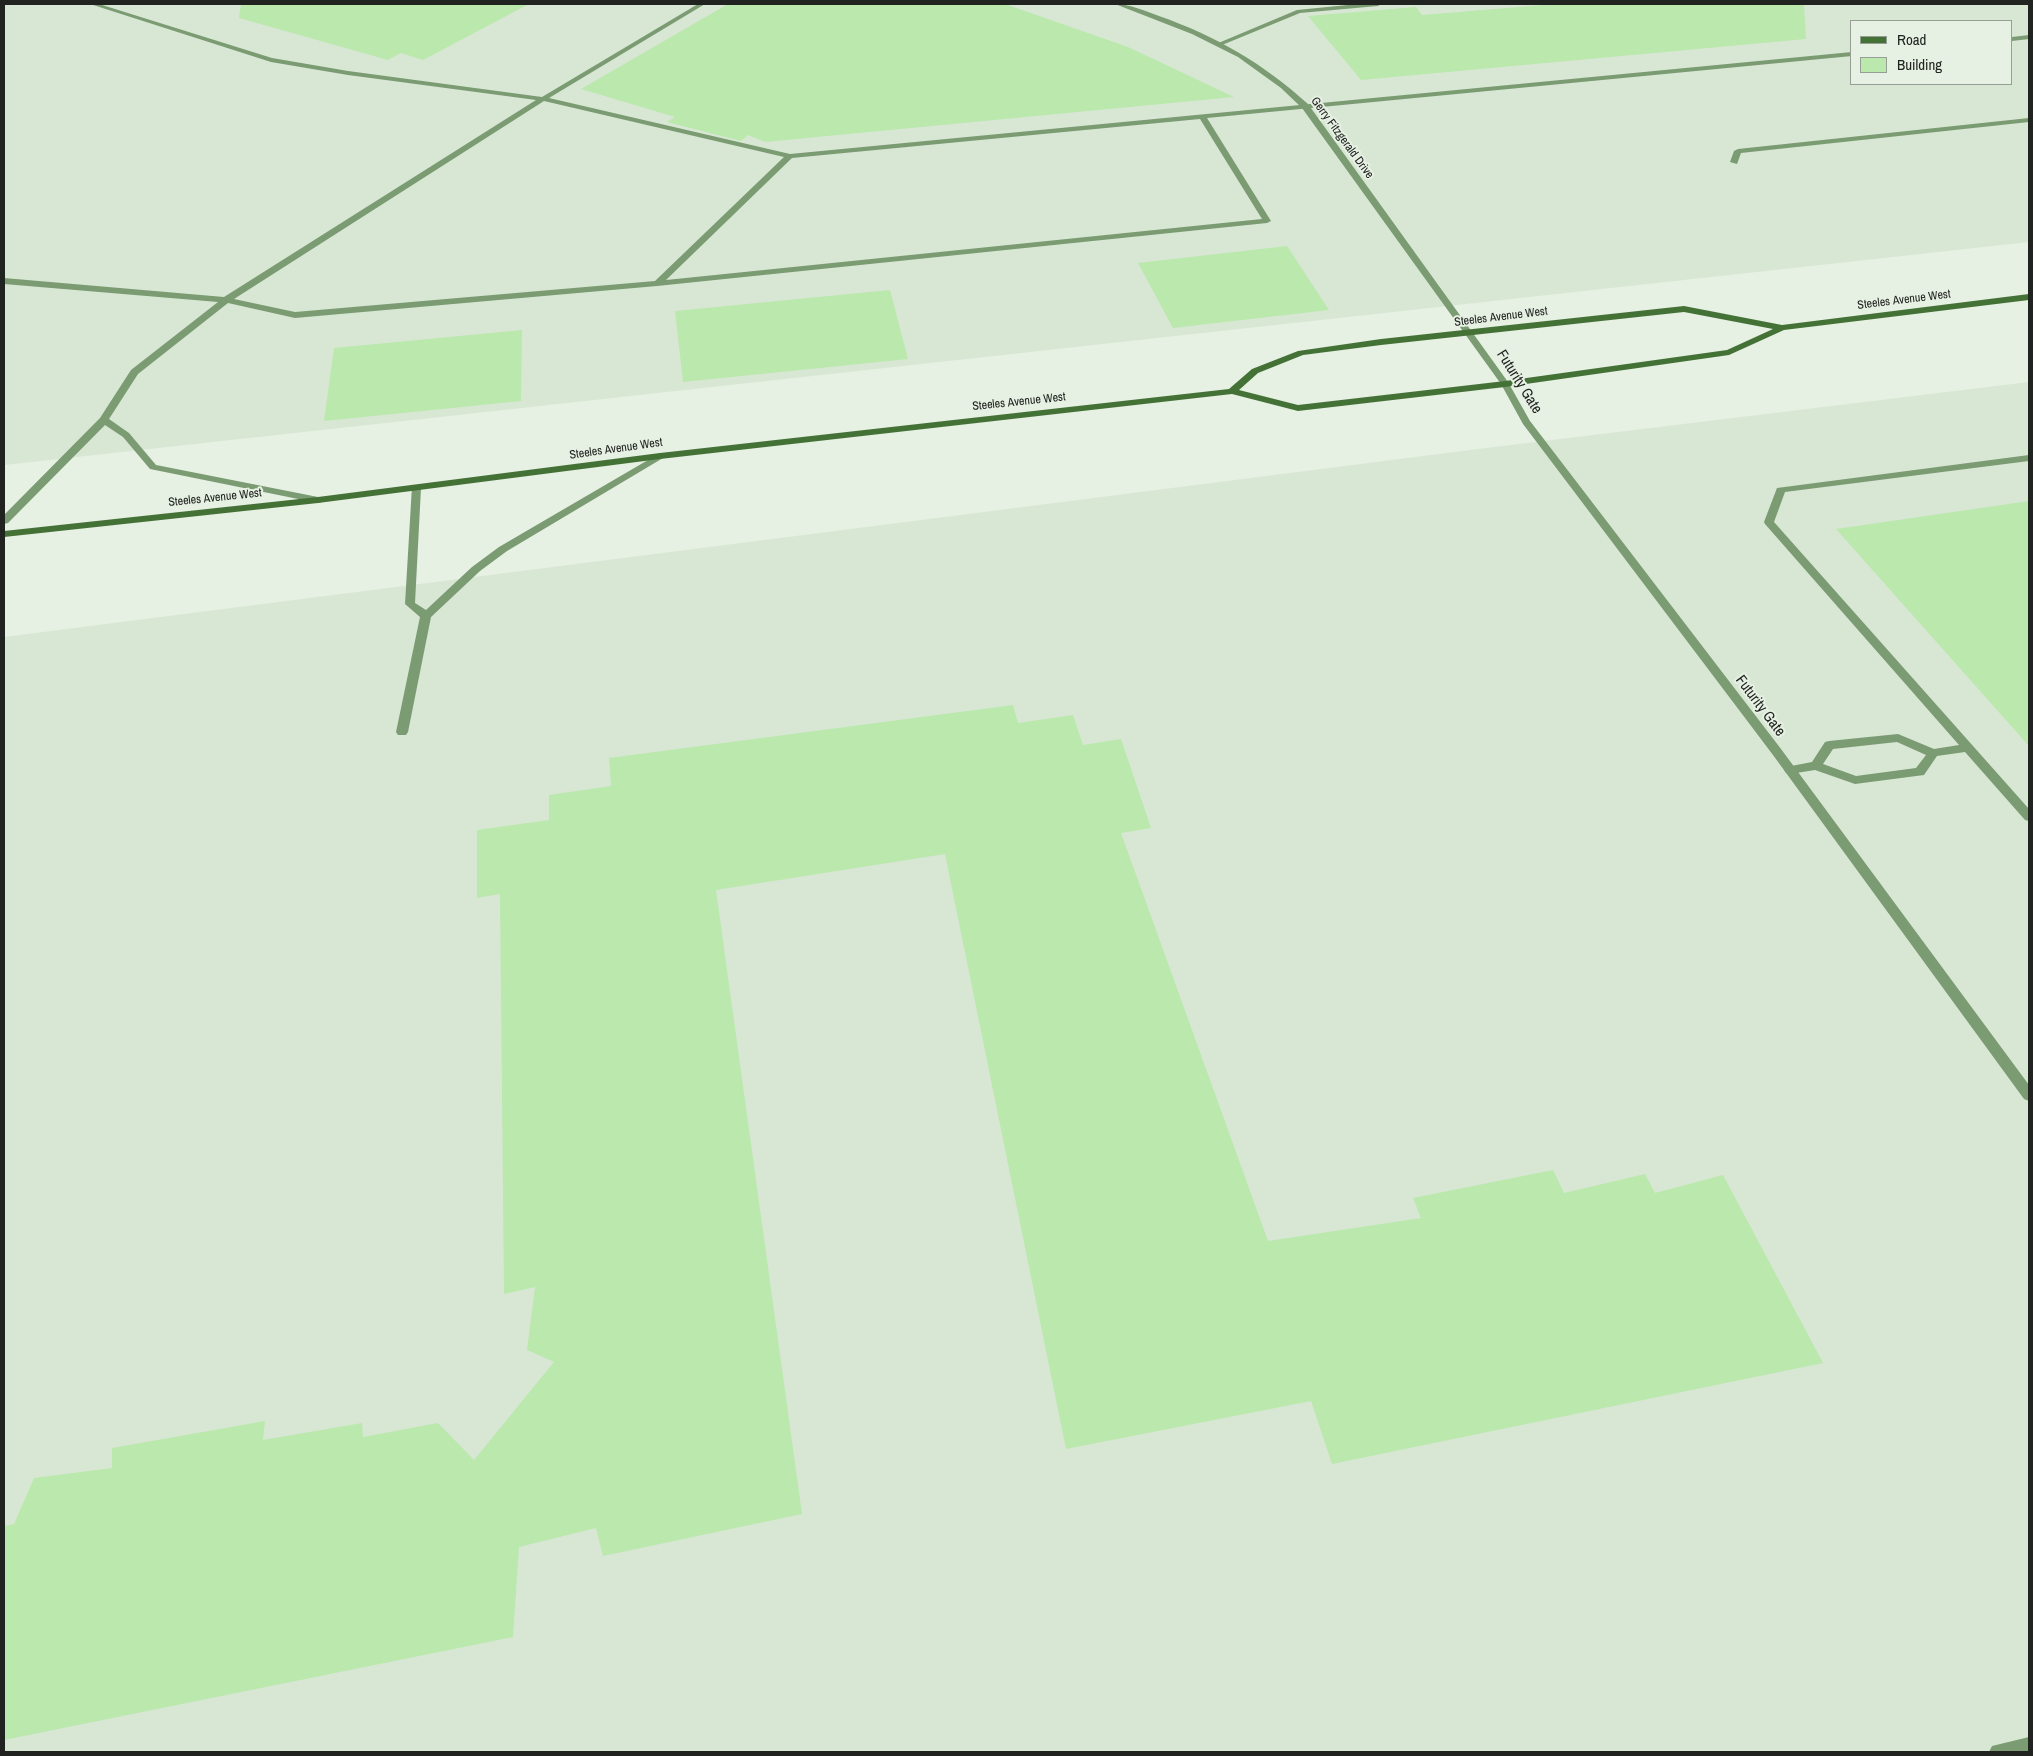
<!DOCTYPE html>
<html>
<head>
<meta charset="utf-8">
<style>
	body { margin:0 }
	#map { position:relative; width:2033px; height:1756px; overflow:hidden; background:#e6f0e3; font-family:"Archivo Narrow",sans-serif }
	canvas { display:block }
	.frame { position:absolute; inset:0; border:5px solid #20231f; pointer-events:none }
	.legend { position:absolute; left:1850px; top:20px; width:162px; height:65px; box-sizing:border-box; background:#e6f0e3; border:1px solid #979e95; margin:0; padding:6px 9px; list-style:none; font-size:15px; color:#20231f }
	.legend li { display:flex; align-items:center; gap:10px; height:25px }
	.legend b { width:25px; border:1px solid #979e95 }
</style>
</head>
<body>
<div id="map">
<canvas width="2033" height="1756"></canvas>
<div class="frame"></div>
<ul class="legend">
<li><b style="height:6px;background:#447236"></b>Road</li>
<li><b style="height:14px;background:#bae8ad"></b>Building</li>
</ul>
</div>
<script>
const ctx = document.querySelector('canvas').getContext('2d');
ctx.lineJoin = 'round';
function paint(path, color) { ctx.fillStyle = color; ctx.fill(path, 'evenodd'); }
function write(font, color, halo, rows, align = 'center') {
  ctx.font = font + ' "Archivo Narrow",sans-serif'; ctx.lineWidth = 4; ctx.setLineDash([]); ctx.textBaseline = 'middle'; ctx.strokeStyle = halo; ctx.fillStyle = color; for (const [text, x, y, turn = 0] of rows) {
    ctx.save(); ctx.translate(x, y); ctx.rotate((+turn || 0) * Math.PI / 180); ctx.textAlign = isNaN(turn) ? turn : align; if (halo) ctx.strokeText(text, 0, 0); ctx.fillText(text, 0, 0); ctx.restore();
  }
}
paint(new Path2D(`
	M 4,4 L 2029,4 L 2029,242 L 4,465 ZM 1852,21 L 2012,21 L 2012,84 L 1852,84 Z
	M 2029,382 L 2029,1752 L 4,1752 L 4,637 L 1478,449 Z`), '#d8e7d4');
paint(new Path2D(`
	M 241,4 L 529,4 L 423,60 L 401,53 L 388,60 L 239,18 Z
	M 728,4 L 1005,4 L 1128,47 L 1234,97 L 765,142 L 748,135 L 741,141 L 667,122 L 675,117 L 581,89 Z
	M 1555,4 L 1804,4 L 1806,39 L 1361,80 L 1308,16 L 1416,7 L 1422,15 Z
	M 1287,246 L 1329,310 L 1173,328 L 1138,263 Z
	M 890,290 L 908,359 L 683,382 L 675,311 Z
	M 522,330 L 521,401 L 324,421 L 334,348 Z
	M 2029,501 L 2029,746 L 1836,529 Z
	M 1013,705 L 1018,723 L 1073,715 L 1083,745 L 1121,739 L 1151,828 L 1121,833 L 1268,1241 L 1421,1218 L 1413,1198 L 1553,1170 L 1564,1193 L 1645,1174 L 1655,1193 L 1723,1175 L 1823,1363 L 1332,1464 L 1311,1401 L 1066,1449 L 945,854 L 716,890 L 802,1514 L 603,1556 L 596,1528 L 519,1547 L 513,1637 L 4,1740 L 4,1526 L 14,1524 L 34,1478 L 112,1468 L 112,1448 L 265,1421 L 263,1440 L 362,1423 L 363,1437 L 438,1423 L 474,1460 L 554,1362 L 527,1350 L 535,1287 L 504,1294 L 500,894 L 477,898 L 477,830 L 549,820 L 549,795 L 611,786 L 609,758 Z`), '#bae8ad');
paint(new Path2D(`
	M 90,4 L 99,4 L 272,58 L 348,71 L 542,97 L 698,4 L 705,4 L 549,98 L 790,154 L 1852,52 L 1852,56 L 1207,118 L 1271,221 L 1267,223 L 657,286 L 295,318 L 228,303 L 138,374 L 109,419 L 129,433 L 156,465 L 318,497 L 322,498 L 322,502 L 318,503 L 150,469 L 123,437 L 105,425 L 8,523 L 4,524 L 4,515 L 100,418 L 131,370 L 218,302 L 4,284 L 4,278 L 224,297 L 536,100 L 348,75 L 271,62 ZM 544,101 L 784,157 L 655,281 L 295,312 L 234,299 ZM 1200,119 L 1262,219 L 666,280 L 792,158 Z
	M 1358,4 L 1381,4 L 1378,6 L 1300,13 L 1222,45 L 1216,44 L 1297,10 Z
	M 2029,35 L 2029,39 L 2012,41 L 2012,37 Z
	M 2029,118 L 2029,122 L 1741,153 L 1737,164 L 1730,162 L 1734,151 L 1738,149 Z
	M 660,453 L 665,456 L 663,458 L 507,551 L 480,571 L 431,617 L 408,732 L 406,735 L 398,735 L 396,732 L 420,617 L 405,604 L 412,486 L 416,485 L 421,488 L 415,603 L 426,610 L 472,567 L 499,547 Z
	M 2029,455 L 2029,461 L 1785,492 L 1774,522 L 2029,809 L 2029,821 L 2025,820 L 1965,752 L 1937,756 L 1924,775 L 1855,784 L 1815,770 L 1790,774 L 1786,773 L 1784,770 L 1786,767 L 1812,762 L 1825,742 L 1829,741 L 1898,734 L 1934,749 L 1959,745 L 1765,524 L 1764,522 L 1777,488 ZM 1897,742 L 1926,755 L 1916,768 L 1856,776 L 1823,764 L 1833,749 Z`), '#7b9b72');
paint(new Path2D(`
	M 1115,4 C 1130,4 1145,11 1159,16 C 1216,36 1264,64 1308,104 L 1508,382 L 1530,421 L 1781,749 L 2029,1085 L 2029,1101 L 2024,1099 L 1773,755 L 1523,424 L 1501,384 L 1302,108 L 1281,88 L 1238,57 L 1192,34 Z
	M 2029,1737 L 2029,1752 L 1989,1752 L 1992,1746 Z`), '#7b9b72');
paint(new Path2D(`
	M 2029,294 L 2029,300 L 1784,330 L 1729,355 L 1505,387 L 1298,411 L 1232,394 L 660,459 L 318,503 L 4,537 L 4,531 L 318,497 L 660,453 L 1229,389 L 1252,369 L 1298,351 L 1381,339 L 1684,306 L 1782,325 ZM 1684,312 L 1773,329 L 1727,350 L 1505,381 L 1298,405 L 1239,390 L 1258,373 L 1303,355 L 1381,345 Z`), '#447236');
write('12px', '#20231f', '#e6f0e3', [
	["Gerry Fitzgerald Drive",1342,138,54],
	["Steeles Avenue West",1904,300,-7],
	["Steeles Avenue West",1501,317,-7],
	["Steeles Avenue West",1019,402,-6],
	["Steeles Avenue West",616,449,-8],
	["Steeles Avenue West",215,498,-6]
]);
write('15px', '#20231f', '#e6f0e3', [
	["Futurity Gate",1519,382,58],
	["Futurity Gate",1760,706,53]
]);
</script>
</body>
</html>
